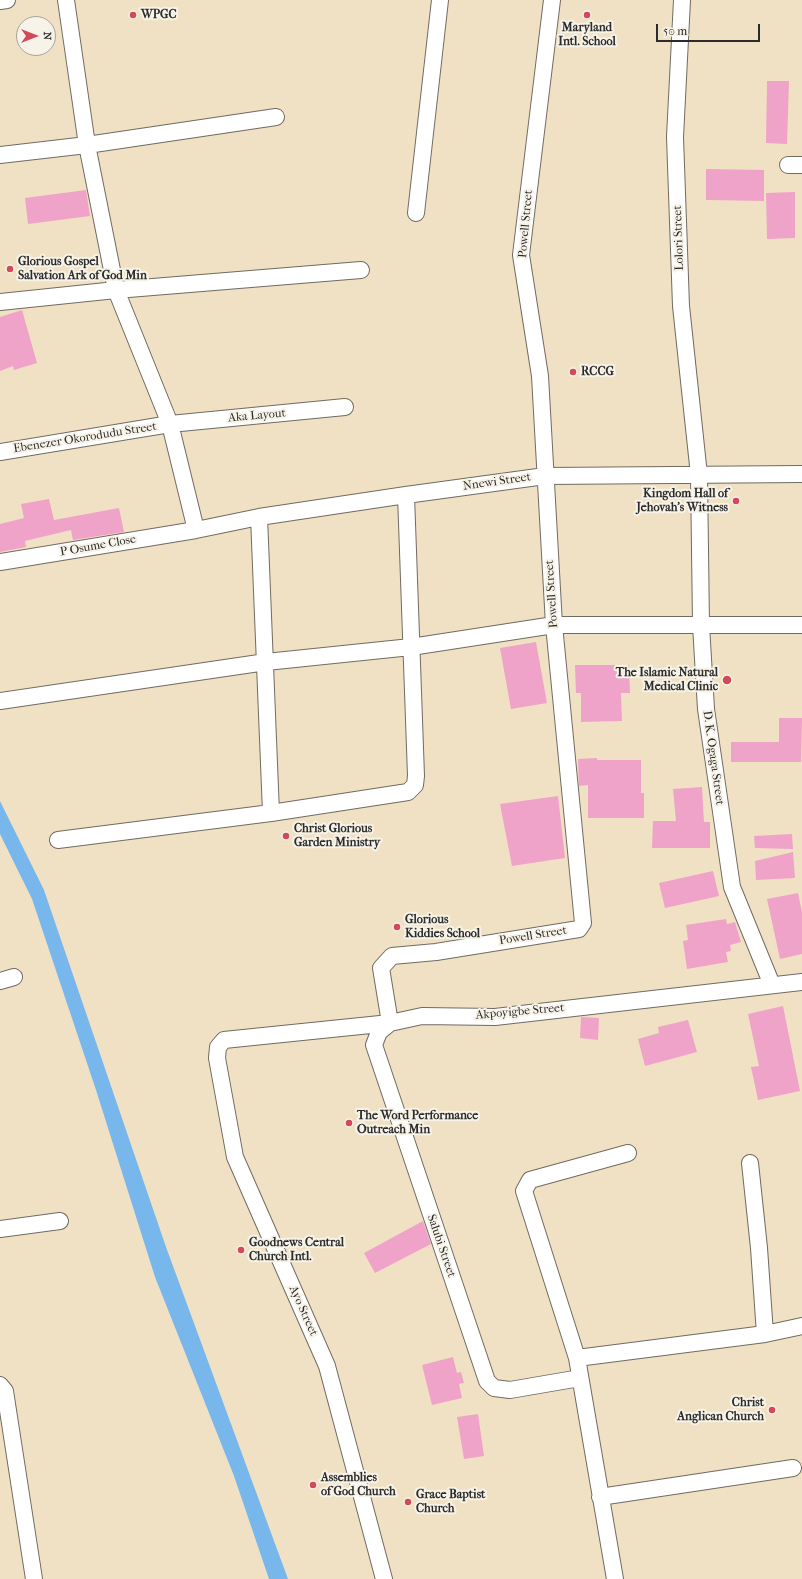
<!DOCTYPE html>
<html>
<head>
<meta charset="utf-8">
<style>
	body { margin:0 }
	#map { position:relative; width:802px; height:1579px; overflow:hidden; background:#f1e1c4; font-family:"IM FELL French Canon",serif }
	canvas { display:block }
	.north { position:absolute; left:16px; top:16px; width:40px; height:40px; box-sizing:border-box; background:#f7f3e8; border:1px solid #a5a39c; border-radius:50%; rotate:90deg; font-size:11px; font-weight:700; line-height:16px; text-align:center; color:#2b2b2b }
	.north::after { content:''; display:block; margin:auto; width:14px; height:18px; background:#d1495b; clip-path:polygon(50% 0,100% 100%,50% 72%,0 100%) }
	.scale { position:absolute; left:656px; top:24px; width:104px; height:18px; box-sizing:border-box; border:2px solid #2b2b2b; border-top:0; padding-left:5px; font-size:12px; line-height:14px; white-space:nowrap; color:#2b2b2b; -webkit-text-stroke:3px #f7f3e8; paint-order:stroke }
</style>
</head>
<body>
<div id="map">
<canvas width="802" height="1579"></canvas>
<div class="north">N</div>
<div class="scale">50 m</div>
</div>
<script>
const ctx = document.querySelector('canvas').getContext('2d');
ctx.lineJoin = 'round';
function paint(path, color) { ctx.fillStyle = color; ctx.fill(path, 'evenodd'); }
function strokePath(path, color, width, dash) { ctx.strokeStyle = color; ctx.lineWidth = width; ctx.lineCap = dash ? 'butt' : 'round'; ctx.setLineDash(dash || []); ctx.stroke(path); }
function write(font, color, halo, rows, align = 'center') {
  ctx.font = font + ' "IM FELL French Canon",serif'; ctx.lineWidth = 4; ctx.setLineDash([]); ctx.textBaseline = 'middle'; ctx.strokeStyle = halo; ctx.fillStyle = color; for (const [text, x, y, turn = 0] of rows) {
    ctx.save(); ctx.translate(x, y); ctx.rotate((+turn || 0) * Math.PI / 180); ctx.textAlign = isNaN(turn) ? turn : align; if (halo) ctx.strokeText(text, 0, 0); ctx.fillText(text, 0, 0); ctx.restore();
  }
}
paint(new Path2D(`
	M 0,801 L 44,890 L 166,1247 L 288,1579 L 269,1579 L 234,1476 L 155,1277 L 96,1090 L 32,899 L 0,834 Z`), '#78b7ec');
paint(new Path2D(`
	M 767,81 L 789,81 L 787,144 L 766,143 Z
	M 706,169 L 764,170 L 764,201 L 706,200 Z
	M 86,190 L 90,216 L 28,224 L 25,198 Z
	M 795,192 L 795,238 L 767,239 L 766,193 Z
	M 22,310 L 37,363 L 14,370 L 13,366 L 0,371 L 0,317 Z
	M 49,499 L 54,520 L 119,508 L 124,532 L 73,540 L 71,530 L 25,541 L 26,547 L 0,552 L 0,524 L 24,518 L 21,504 Z
	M 536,642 L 547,703 L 511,709 L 500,648 Z
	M 575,665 L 629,665 L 630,693 L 621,693 L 622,721 L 581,722 L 581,693 L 576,693 Z
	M 779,718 L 802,718 L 801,762 L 731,762 L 731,742 L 779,742 Z
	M 597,758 L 597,760 L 641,760 L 641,793 L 644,793 L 644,818 L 588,818 L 588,785 L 579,786 L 578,759 Z
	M 702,787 L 704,822 L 710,822 L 710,848 L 652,848 L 653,821 L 676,821 L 673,789 Z
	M 558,796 L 565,858 L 512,866 L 500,804 Z
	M 792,834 L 793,849 L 755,848 L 754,836 Z
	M 793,852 L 795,878 L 756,880 L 755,861 Z
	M 713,871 L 719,896 L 665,908 L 659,883 Z
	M 798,893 L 802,912 L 802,954 L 780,959 L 767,899 Z
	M 726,919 L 727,924 L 735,922 L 741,942 L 730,945 L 731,951 L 726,952 L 728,962 L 687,969 L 683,941 L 688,940 L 686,925 Z
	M 783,1006 L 800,1091 L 758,1100 L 751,1067 L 759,1066 L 748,1014 Z
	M 581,1017 L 599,1018 L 598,1040 L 580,1038 Z
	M 688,1020 L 697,1052 L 645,1066 L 638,1039 L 659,1033 L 658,1027 Z
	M 423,1221 L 431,1244 L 375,1273 L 364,1253 Z
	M 453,1357 L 457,1373 L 461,1372 L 464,1383 L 459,1384 L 462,1398 L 432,1405 L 422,1365 Z
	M 478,1414 L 484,1456 L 464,1459 L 457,1417 Z`), '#efa3c8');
const street = new Path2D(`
	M 66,0 L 87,145 L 116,290 L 170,424 L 196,530
	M 552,0 L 521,255 L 540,376 L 554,625 L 583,923 L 579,929 L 436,952 L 392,956 L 381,968 L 390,1023 L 379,1032 L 374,1045 L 487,1381 L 494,1388 L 510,1390 L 580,1378
	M 682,0 L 675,137 L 681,306 L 699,475 L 701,625 L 706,709 L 732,887 L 772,985
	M 0,1 L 7,0
	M 0,155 L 87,145 L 276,117
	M 788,165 L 802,165
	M 416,213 L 440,0
	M 0,302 L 116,290 L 361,270
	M 0,452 L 170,424 L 345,407
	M 259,517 L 271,813
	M 0,562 L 196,530 L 259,517 L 406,495 L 545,476 L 802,474
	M 0,701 L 266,662 L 411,647 L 554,625 L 802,625
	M 58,840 L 271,813 L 408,792 L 415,785 L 416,776 L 406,495
	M 0,981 L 14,977
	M 750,1163 L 759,1248 L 765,1334
	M 0,1229 L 60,1221
	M 577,1358 L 765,1334 L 802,1326
	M 0,1385 L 5,1391 L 34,1579
	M 600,1497 L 793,1468
	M 384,1579 L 327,1366 L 235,1157 L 217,1058 L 218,1047 L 224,1040 L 390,1023 L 422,1016 L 495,1017 L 802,982
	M 615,1579 L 577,1358 L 524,1191 L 530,1180 L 628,1153`);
strokePath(street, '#706b61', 18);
strokePath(street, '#fff', 16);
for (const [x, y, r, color] of [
	[133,15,4,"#d1495b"],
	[587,15,4,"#d1495b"],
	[10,269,4,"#d1495b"],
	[573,372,4,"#d1495b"],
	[736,501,4,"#d1495b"],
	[727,680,5,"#d1495b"],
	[286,836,4,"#d1495b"],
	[397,927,4,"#d1495b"],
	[349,1123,4,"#d1495b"],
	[241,1250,4,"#d1495b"],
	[772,1410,4,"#d1495b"],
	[313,1485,4,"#d1495b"],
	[408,1502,4,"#d1495b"]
]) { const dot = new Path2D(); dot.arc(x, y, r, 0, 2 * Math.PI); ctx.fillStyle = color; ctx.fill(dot); strokePath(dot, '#f7f3e8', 1.5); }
write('bold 12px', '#2b2b2b', '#f7f3e8', [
	["WPGC",141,15],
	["Maryland",587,28,"center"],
	["Intl. School",587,42,"center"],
	["Glorious Gospel",18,262],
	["Salvation Ark of God Min",18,276],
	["RCCG",581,372],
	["Kingdom Hall of",728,494,"right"],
	["Jehovah's Witness",728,508,"right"],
	["The Islamic Natural",718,673,"right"],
	["Medical Clinic",718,687,"right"],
	["Christ Glorious",294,829],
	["Garden Ministry",294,843],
	["Glorious",405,920],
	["Kiddies School",405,934],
	["The Word Performance",357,1116],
	["Outreach Min",357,1130],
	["Goodnews Central",249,1243],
	["Church Intl.",249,1257],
	["Christ",764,1403,"right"],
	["Anglican Church",764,1417,"right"],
	["Assemblies",321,1478],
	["of God Church",321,1492],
	["Grace Baptist",416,1495],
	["Church",416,1509]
], 'left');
write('12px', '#2b2b2b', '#f7f3e8', [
	["Powell Street",526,224,-85],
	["Lolori Street",679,238,-92],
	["Aka Layout",257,416,-5],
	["Ebenezer Okorodudu Street",85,438,-9],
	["Nnewi Street",497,482,-8],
	["P Osume Close",98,546,-10],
	["Powell Street",552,594,-94],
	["D. K. Ogaga Street",713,758,82],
	["Powell Street",533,936,-9],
	["Akpoyigbe Street",520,1012,-5],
	["Salubi Street",441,1246,71],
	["Ayo Street",303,1311,66]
]);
</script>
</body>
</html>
